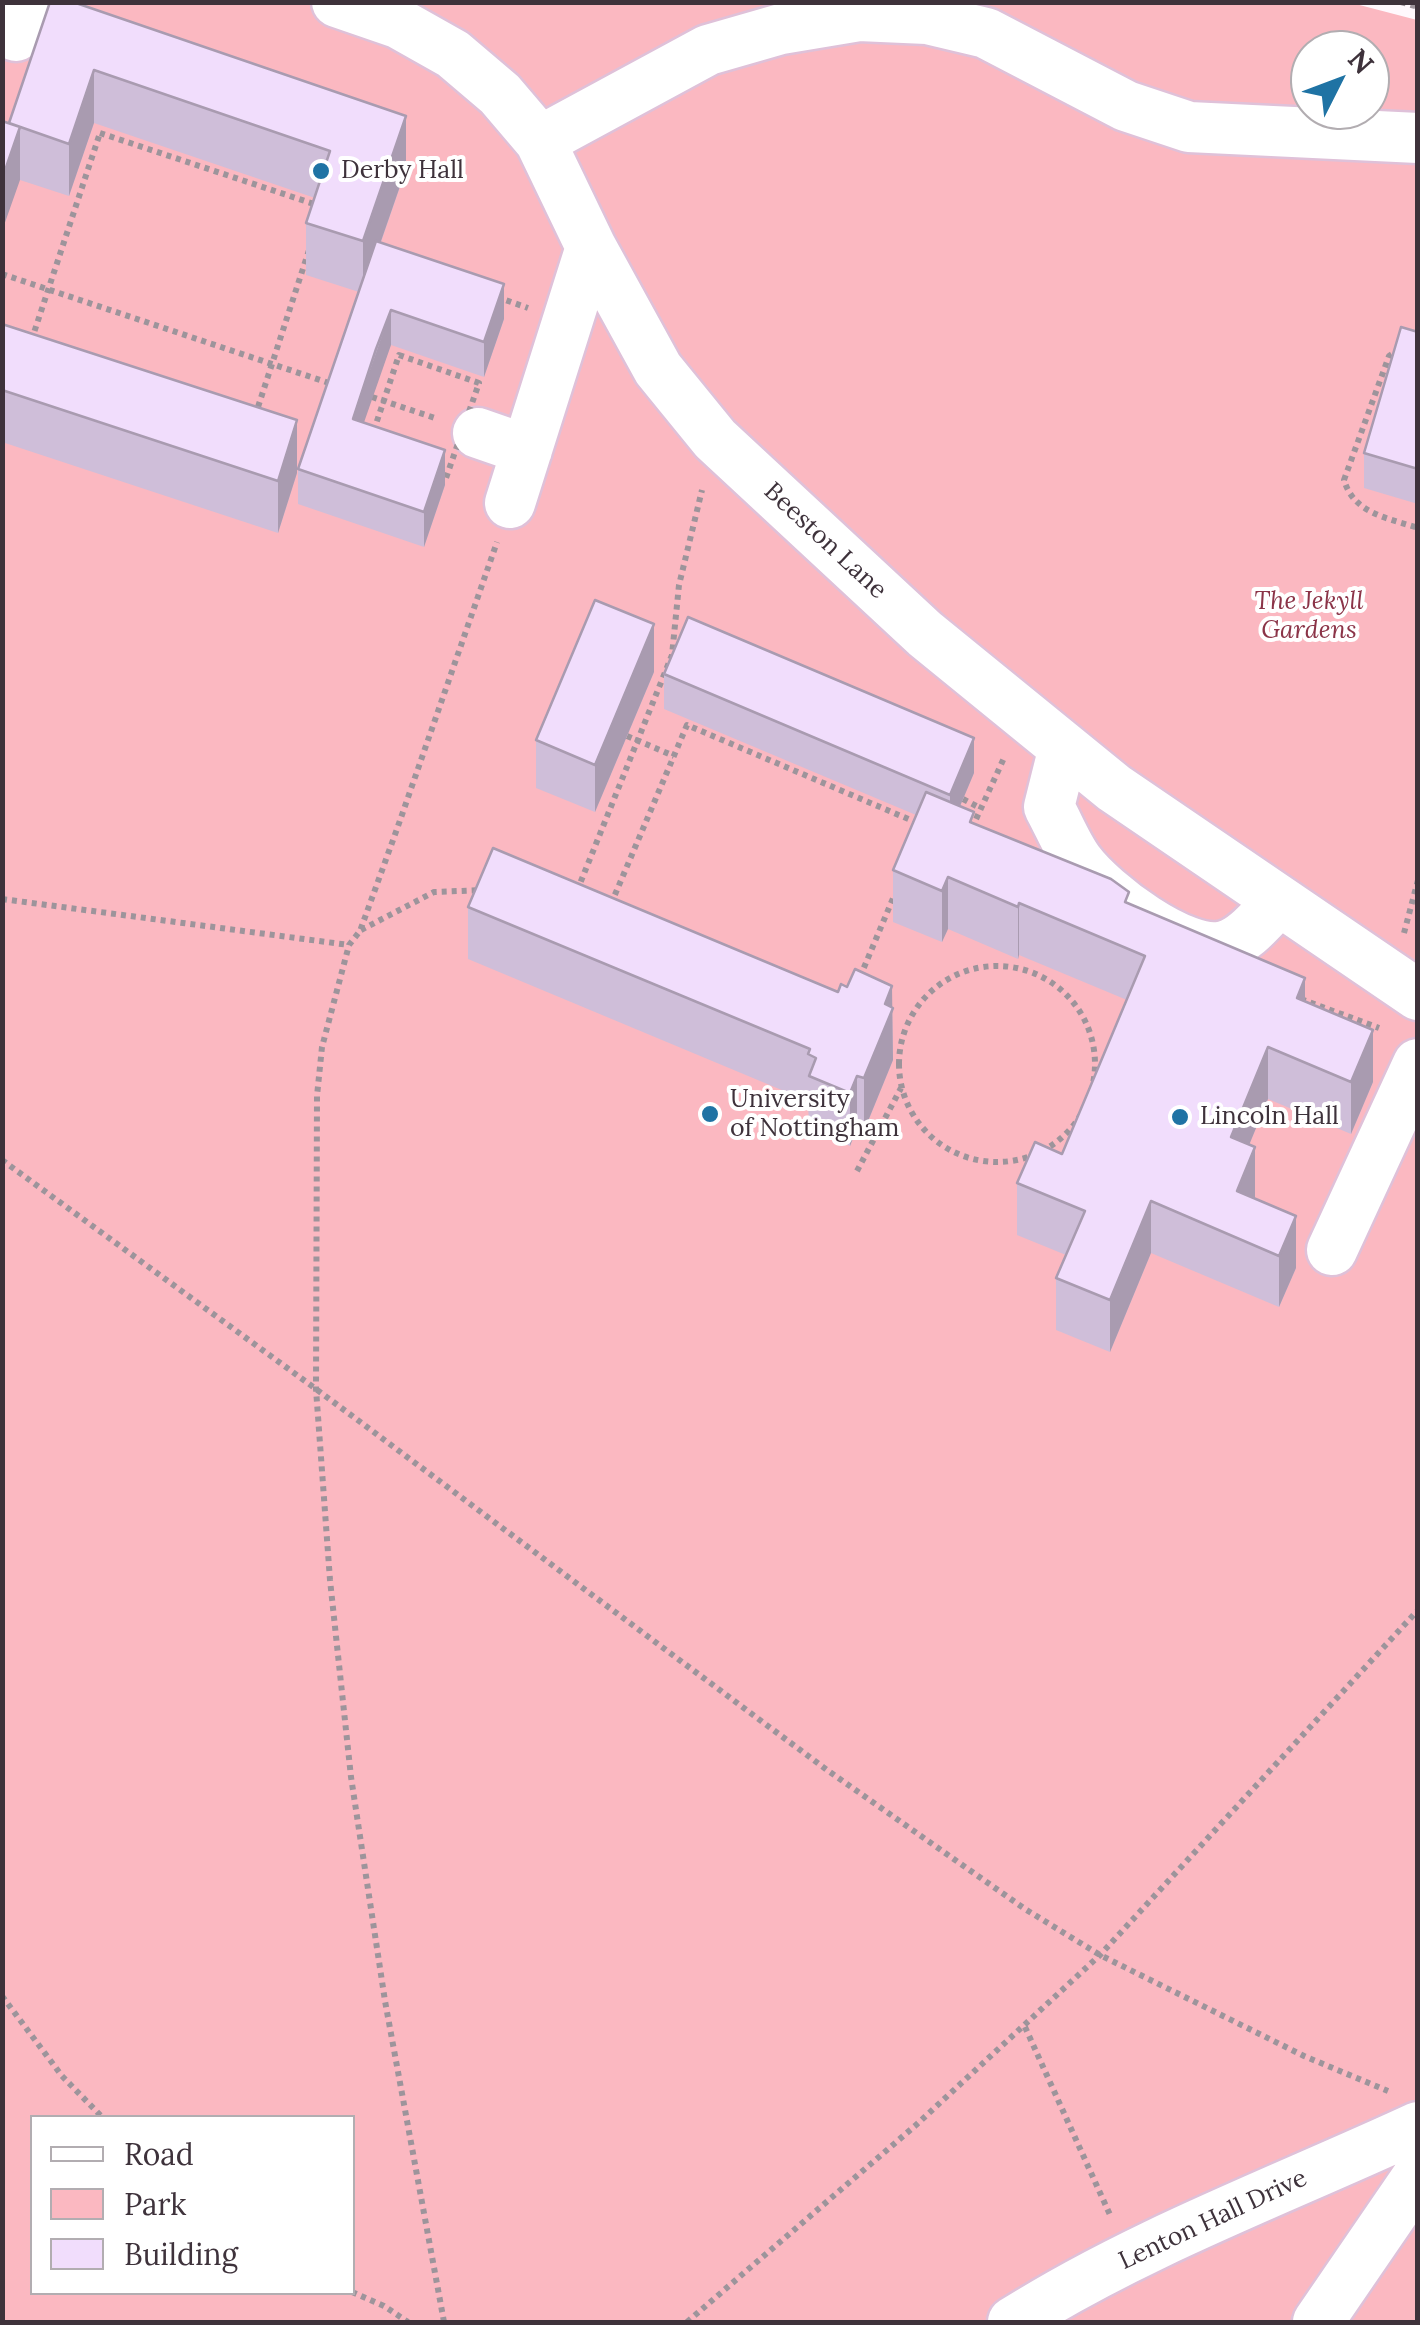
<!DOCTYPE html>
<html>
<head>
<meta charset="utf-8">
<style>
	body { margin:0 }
	#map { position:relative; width:1420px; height:2325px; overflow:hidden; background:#fff8fd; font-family:Lora,serif }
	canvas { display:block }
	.frame { position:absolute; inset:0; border:5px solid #3e323b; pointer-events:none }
	.legend { position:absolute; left:30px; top:2115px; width:325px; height:180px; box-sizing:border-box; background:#fff; border:2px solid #b2adb1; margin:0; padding:12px 18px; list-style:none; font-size:30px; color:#3e323b }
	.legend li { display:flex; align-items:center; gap:20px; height:50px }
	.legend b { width:50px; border:2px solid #b2adb1 }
	.north { position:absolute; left:1290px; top:30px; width:100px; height:100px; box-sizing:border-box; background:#fff; border:2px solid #b2adb1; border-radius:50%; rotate:48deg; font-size:28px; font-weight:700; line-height:40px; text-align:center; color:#3e323b }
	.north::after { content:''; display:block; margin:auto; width:35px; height:45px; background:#1f73a4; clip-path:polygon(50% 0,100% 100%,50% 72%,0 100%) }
</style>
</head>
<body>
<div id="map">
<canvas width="1420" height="2325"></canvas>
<div class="frame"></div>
<ul class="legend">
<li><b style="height:12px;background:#fff"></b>Road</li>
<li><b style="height:28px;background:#fbb8c1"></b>Park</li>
<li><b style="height:28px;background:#f1ddfc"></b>Building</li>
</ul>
<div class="north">N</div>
</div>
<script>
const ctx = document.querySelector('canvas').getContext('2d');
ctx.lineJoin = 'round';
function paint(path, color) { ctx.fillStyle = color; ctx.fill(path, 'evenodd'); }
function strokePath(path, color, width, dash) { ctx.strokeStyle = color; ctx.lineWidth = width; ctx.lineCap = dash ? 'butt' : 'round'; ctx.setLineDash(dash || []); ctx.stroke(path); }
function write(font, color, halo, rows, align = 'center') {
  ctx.font = font + ' Lora,serif'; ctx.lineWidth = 8; ctx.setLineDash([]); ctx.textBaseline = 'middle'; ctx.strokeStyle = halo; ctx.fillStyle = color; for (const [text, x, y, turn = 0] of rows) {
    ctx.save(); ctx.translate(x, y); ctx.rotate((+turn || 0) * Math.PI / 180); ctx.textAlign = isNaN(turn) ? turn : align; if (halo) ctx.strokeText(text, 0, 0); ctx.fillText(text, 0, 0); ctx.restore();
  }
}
paint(new Path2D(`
	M 1348,2 L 1417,20 L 1417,2322 L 3,2322 L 3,3 ZM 1310,50 L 1370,50 L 1370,110 L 1310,110 ZM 32,2118 L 352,2118 L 352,2292 L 32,2292 Z`), '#fbb8c1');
const minor = new Path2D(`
	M 337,2 L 398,23 L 453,54 L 500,94 L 540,141 L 591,247 L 658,369 L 715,439 L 925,634 L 1114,788 L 1418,995
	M 16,36 L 29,2
	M 540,141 L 708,50 L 781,29 L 859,16 L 927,19 L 986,33 L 1126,106 L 1189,127 L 1418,138
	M 478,433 L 527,450
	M 510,503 L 591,247
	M 1064,747 L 1049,807 C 1059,825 1067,846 1079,862 C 1102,893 1185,957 1224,946 C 1245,941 1263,917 1278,902
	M 1332,1250 L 1418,1064
	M 1013,2322 C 1140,2242 1282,2190 1418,2127
	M 1318,2322 L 1418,2176`);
strokePath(minor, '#dfc1d9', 55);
strokePath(new Path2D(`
	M 1401,2 L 1418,7
	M 100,133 L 323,207 L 245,447 L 20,375 Z
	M 2,274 L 332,384
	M 497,297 L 528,308
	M 1400,349 L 1389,356 L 1344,480 C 1354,514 1388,518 1418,528
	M 399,355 L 479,383 L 446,478 L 367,451 Z
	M 372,397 L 435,418
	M 963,799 L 980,808
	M 972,828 L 1004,758
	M 577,891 L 672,655 L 679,585 L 702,490
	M 2,899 L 349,945
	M 611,904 L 687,725 L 920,824
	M 361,930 L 434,892 L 484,890
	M 1404,933 L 1418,880
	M899 1064a98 98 0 1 1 196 0a98 98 0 1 1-196 0Z
	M 860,977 L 894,896
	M 1301,999 L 1379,1028
	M 2,1160 L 316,1389 L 827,1770 L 1025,1909 L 1100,1955 L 1304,2056 L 1388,2091
	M 857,1171 L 901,1088
	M 2,1996 L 62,2076 L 103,2118
	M 1025,2027 L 1111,2217
	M 352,2292 L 384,2306 L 408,2322
	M 444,2322 L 385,2001 L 351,1777 L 330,1580 L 316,1389 L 317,1096 L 322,1047 L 349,945 L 360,931 L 397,829 L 497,542
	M 687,2322 L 916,2125 L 1100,1955 L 1418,1610`), '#9d949b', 6, [5, 5]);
strokePath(minor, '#fff', 50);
strokePath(new Path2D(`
	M 627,736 L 674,756`), '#9d949b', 6, [5, 5]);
paint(new Path2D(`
	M 50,2 L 406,169 L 381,242 L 504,319 L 484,377 L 391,345 L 376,384 L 363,423 L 445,485 L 424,547 L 298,504 L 298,469 L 359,292 L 306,275 L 306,223 L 315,198 L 94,123 L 69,196 L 20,180 L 9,124 Z
	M 2,324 L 297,473 L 278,533 L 2,442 Z
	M 1418,332 L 1418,504 L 1364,488 L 1364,453 Z
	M 654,672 L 595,812 L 536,788 L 536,740 Z
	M 664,674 L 974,773 L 960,806 L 974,824 L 1129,904 L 1305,1001 L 1373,1082 L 1351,1134 L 1268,1099 L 1249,1145 L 1255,1199 L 1296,1268 L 1279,1307 L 1151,1253 L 1110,1352 L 1056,1330 L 1056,1278 L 1066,1255 L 1017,1235 L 1017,1183 L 1062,1154 L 1127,1000 L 1019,955 L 1018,959 L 948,929 L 942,942 L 893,922 L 893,870 L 916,815 L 664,709 Z
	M 468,907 L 892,1007 L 893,1060 L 864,1131 L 857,1128 L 850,1146 L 809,1128 L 808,1101 L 468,959 Z`), '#cfbed9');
paint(new Path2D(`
	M 94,70 L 94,123 L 69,196 L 69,144 Z
	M 406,116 L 406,169 L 363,293 L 363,241 Z
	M 20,127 L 20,180 L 2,231 L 2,179 Z
	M 504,284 L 504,319 L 484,377 L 484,342 Z
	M 391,310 L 391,345 L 353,454 L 353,419 Z
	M 297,420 L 297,473 L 278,533 L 278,481 Z
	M 445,450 L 445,485 L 424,547 L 424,512 Z
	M 654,624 L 654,672 L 595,812 L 595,765 Z
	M 974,738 L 974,773 L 950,830 L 950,795 Z
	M 948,877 L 948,929 L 942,942 L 942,891 Z
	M 1019,903 L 1019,955 L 1018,959 L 1018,907 Z
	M 1305,978 L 1305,1030 L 1297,998 Z
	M 892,986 L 893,1060 L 864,1131 L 864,1078 L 885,1004 Z
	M 1373,1030 L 1373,1082 L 1351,1134 L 1351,1082 Z
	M 1268,1047 L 1268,1099 L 1231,1189 L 1231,1137 Z
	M 857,1076 L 857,1128 L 850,1146 L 850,1093 Z
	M 1255,1147 L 1255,1199 L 1237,1191 Z
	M 1151,1201 L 1151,1253 L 1110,1352 L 1110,1300 Z
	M 1296,1216 L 1296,1268 L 1279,1307 L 1279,1256 Z`), '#a99bb0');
const building = new Path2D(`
	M 50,2 L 73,2 L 406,116 L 363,241 L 306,223 L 330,151 L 94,70 L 69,144 L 9,123 Z
	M 2,121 L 20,127 L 2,179 Z
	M 376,241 L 504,284 L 484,342 L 391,310 L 376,349 L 353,419 L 445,450 L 424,512 L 298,469 Z
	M 2,324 L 297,420 L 278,481 L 2,390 Z
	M 1401,327 L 1418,332 L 1418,469 L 1364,453 Z
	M 595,600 L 654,624 L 595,765 L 536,740 Z
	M 688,617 L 974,738 L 950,795 L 664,674 Z
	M 926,792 L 974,812 L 970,822 L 1111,879 L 1129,892 L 1125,902 L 1305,978 L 1297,998 L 1373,1030 L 1351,1082 L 1268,1047 L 1231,1137 L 1255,1147 L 1237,1191 L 1296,1216 L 1279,1256 L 1151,1201 L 1110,1300 L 1056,1278 L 1085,1211 L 1017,1183 L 1035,1142 L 1062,1154 L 1145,956 L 1019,903 L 1018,907 L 948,877 L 942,891 L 893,870 Z
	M 493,848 L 838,992 L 841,984 L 847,987 L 855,969 L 892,986 L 885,1004 L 893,1008 L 864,1078 L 857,1076 L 850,1093 L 809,1076 L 816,1058 L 808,1054 L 810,1049 L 468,907 Z`);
paint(building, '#f1ddfc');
strokePath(building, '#a99bb0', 2.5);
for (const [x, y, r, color] of [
	[321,171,10,"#1f73a4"],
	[710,1114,10,"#1f73a4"],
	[1180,1117,10,"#1f73a4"]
]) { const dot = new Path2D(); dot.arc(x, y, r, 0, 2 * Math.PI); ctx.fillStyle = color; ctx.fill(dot); strokePath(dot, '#fff', 4); }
write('25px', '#3e323b', '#fff', [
	["Derby Hall",341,171],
	["University",730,1100],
	["of Nottingham",730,1129],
	["Lincoln Hall",1200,1117]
], 'left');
write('25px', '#3e323b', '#fff', [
	["Beeston Lane",825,541,43],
	["Lenton Hall Drive",1213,2220,-25]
]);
write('italic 25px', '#8b3448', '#fff', [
	["The Jekyll",1309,602],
	["Gardens",1309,631]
]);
</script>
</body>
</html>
